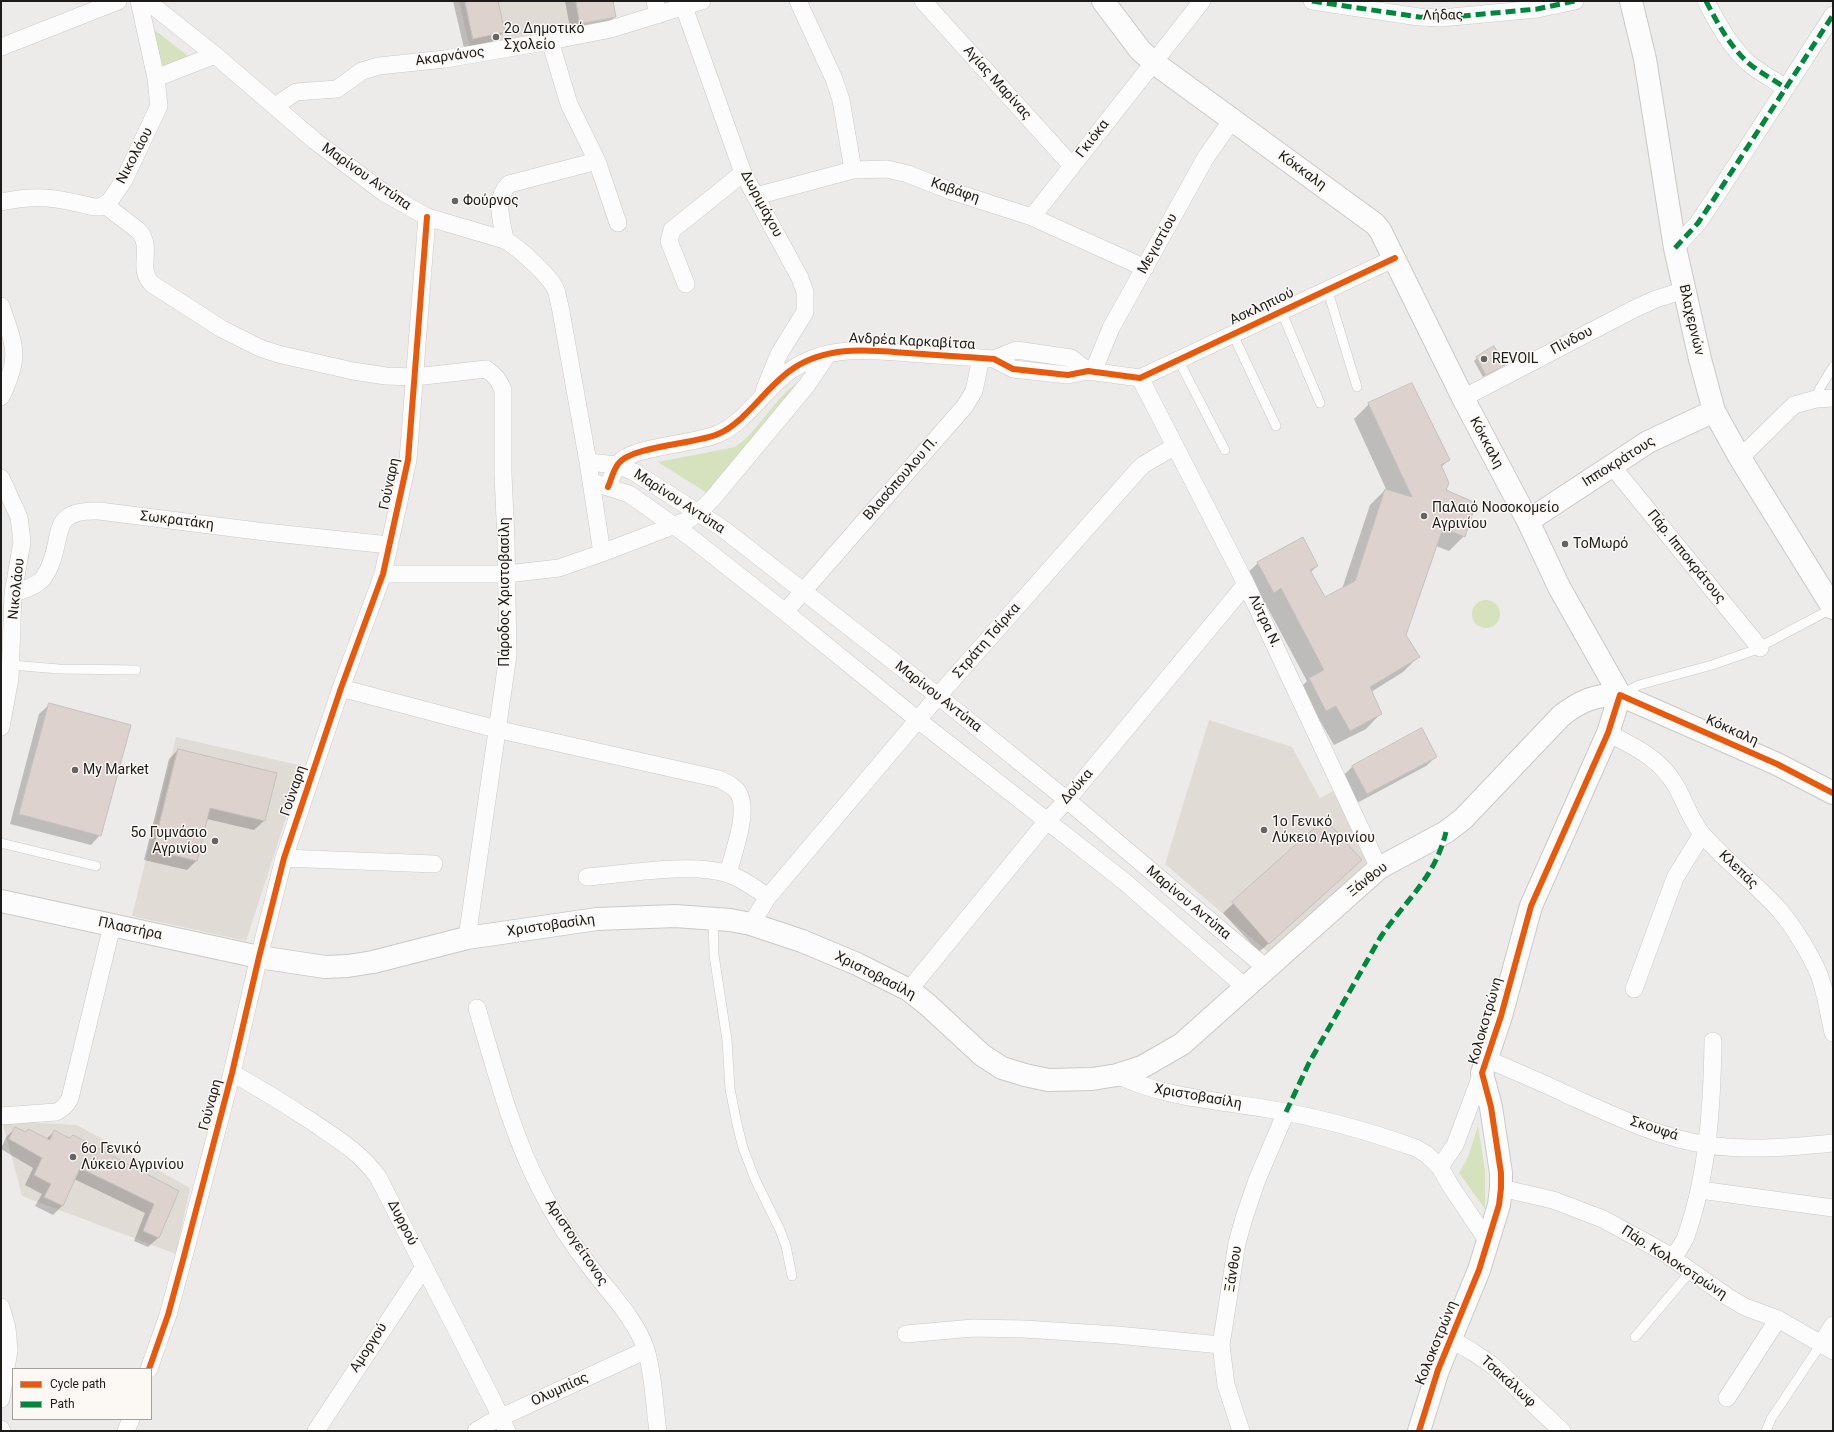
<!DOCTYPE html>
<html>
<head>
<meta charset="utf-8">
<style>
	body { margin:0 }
	#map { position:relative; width:1834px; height:1432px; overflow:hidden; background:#edebe9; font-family:Roboto,sans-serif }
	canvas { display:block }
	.frame { position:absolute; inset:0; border:2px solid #1d1b1a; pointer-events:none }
	.legend { position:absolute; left:12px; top:1368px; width:140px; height:52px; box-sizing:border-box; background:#fcf8f4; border:1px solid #a3a09d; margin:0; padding:5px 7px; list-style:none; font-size:12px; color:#1d1b1a }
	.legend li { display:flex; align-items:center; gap:8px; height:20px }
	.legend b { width:20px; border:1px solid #a3a09d }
</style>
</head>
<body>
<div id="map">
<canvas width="1834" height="1432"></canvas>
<div class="frame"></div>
<ul class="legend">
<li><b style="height:5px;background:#e8590c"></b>Cycle path</li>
<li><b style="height:5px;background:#00873e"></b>Path</li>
</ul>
</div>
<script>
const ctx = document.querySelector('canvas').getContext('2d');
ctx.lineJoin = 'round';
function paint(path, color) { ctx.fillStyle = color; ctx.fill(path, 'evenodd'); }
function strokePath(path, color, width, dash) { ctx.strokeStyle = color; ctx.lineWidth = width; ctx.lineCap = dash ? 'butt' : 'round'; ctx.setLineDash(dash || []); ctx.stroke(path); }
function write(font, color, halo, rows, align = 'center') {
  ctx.font = font + ' Roboto,sans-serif'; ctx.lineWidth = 3; ctx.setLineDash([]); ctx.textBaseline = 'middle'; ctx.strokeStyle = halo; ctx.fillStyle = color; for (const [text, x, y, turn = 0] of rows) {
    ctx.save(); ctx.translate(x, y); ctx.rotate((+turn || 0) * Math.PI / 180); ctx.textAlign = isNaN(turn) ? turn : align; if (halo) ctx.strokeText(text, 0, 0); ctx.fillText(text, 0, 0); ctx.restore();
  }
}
paint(new Path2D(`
	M 459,1 L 608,1 L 611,17 L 470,49 Z
	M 1209,720 L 1292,747 L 1320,798 L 1333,791 L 1368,862 L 1269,953 L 1165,864 Z
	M 176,737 L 303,766 L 246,941 L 132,916 Z
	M 2,1121 L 77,1125 L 190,1188 L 176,1254 L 22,1196 Z`), '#e1dbd5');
paint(new Path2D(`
	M 152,28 L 188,56 L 189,59 L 163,70 Z
	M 799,382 L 707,493 L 658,462 L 735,447 C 760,431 773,398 799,382 Z
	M1472 614a14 14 0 1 1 28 0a14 14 0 1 1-28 0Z
	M 1478,1126 L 1485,1170 L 1485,1209 L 1459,1173 L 1468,1157 Z`), '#d6e2bd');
paint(new Path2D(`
	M 453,1 L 497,1 L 504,32 L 494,41 L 464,48 Z
	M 565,1 L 612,1 L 615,17 L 605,26 L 571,33 Z
	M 1477,358 L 1504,365 L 1483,377 L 1474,361 Z
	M 1369,404 L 1449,460 L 1441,467 L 1445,491 L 1464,536 L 1449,551 L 1436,546 L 1405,635 L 1418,657 L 1403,672 L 1371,692 L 1381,713 L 1366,729 L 1334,745 L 1320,721 L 1310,726 L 1294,694 L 1307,681 L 1265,603 L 1259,608 L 1242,578 L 1258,563 L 1317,566 L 1310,573 L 1325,598 L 1342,589 L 1370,505 L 1385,490 L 1387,491 L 1354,419 Z
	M 49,705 L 100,835 L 91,845 L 10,824 L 39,714 Z
	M 1422,730 L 1436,757 L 1426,766 L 1357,803 L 1343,776 L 1352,767 Z
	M 178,750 L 264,821 L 254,830 L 207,819 L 196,861 L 187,870 L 144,860 L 169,759 Z
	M 1325,820 L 1351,870 L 1259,952 L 1223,913 Z
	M 16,1128 L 46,1139 L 55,1131 L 177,1191 L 158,1238 L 148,1247 L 134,1241 L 145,1213 L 74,1179 L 63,1205 L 53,1215 L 35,1206 L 42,1194 L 25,1185 L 33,1168 L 1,1149 L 6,1137 Z`), '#0003');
const building = new Path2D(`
	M 465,1 L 498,1 L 505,32 L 473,39 Z
	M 576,1 L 613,1 L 616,17 L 580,24 Z
	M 1494,346 L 1505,365 L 1486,375 L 1476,357 Z
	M 1412,383 L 1450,460 L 1441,465 L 1449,483 L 1446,490 L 1476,503 L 1465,537 L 1443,528 L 1406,635 L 1420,657 L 1370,687 L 1382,714 L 1350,731 L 1336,706 L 1326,711 L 1309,678 L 1324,670 L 1281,588 L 1274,593 L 1257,562 L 1303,537 L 1318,566 L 1310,570 L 1325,597 L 1355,581 L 1385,489 L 1412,497 L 1368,403 Z
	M 49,703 L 131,725 L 101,836 L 19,814 Z
	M 1422,728 L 1437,757 L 1367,794 L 1352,766 Z
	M 178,749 L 277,773 L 265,821 L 210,808 L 197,861 L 153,850 Z
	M 1325,819 L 1362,860 L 1269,944 L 1232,902 Z
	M 15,1127 L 26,1132 L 28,1129 L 50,1140 L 54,1130 L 69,1138 L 73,1135 L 179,1191 L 159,1238 L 143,1231 L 154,1204 L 80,1168 L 63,1206 L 44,1197 L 51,1184 L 34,1175 L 42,1158 L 9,1139 Z`);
paint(building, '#ddd2ce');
strokePath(building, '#c3c1c0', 1);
const lane = new Path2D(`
	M 1330,298 L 1357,387
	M 1285,320 L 1320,403
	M 1237,343 L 1276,426
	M 1183,369 L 1225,450
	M 1816,399 L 1820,388 L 1833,367
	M 11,665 L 59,669 L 136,670
	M 1622,694 L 1639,685 L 1712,665 L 1752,651 L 1833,608
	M 1,843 L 96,866
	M 713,918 L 714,955 L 727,1040 L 730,1089 L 737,1124 L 743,1148 L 755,1179 L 780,1230 L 786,1246 L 792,1276
	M 1635,1337 L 1690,1272
	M 1766,1431 L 1771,1419 L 1821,1344`);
const street = new Path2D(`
	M 147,1 L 215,55 L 315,141 L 383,192 L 427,217 L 505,240 C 519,248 550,276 556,290 C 558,295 558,301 560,306 L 588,462 L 602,553
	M 655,1 L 658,15
	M 798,1 L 834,79 L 841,100 L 853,170
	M 923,1 L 1072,166
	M 1312,1 L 1419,17 L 1441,18 L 1537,9 L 1575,1
	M 1706,1 C 1718,24 1731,49 1752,66 C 1763,74 1775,81 1786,88
	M 684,7 L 743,173 L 800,278 L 805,292 L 805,312 L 779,354 L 764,391
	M 550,41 L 569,104 L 597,161 L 618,223
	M 1,47 L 118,1
	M 156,78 L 215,55
	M 275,106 L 296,92 L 337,89 L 362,71 L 379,66 L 445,59 L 550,41 L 611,29 L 702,1
	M 756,196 L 853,170 L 887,169 L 908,174 L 951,191 L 1032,217 L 1145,268
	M 1,202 C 39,194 57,198 94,207 L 100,207 L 109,202 L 124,180 L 159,106 L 156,78 L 139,1
	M 105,205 L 139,231 C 154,249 136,268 152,284 L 222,329 L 260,348 L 278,354 L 353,371 L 386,376 L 415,377 L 486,369 C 495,375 499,380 503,390 L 503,474 L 506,541 L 508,655 L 467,938
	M 1032,217 L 1202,1
	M 505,240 C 502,220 493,200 509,184 L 597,161
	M 1675,248 L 1698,223 L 1714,199 L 1833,15
	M 686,284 L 669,241 L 672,230 L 743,173
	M 1,306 C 15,347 21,356 1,397
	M 994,359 L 1016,350 L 1071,358 L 1088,371
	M 1093,372 L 1111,328 L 1206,157 L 1232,120
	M 1140,378 L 1246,584 L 1379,868
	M 1463,398 L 1634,309 L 1656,299 L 1685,290
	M 1740,458 L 1794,405 L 1816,399 L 1833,398
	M 588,462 L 617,465 L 634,472 L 722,528 L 938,696 L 1067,800 L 1266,968
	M 1612,466 L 1760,648
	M 1,478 L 19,517 L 22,542 L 13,594 L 10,678 L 1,727
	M 592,482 L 629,494 L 690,537 L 785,612 L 918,720 L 1125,882 L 1245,987
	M 608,487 C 611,480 613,471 618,464 C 631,446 696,444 718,434 C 746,422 765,388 791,370 C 827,345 867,350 908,353 C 933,355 957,356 981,358 L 994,359 L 1013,369 L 1068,375 L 1088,371 L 1140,378 L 1395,258
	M 383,574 L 507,574 L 559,568 L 602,553 L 688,520 L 698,513 L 713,498 L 807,385 L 828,354
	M 13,594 C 21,590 32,588 39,582 C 43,580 46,574 48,570 C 65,537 47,509 99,511 L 265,532 L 389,545
	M 785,612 L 965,406 L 974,391 L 981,358
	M 341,688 L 496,729 L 719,779 C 727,783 735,786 739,794 C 749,813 733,853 728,874
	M 1608,733 C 1636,748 1659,757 1676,786 C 1685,802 1690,819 1702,834 C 1726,862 1757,884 1781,912 C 1794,927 1813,959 1820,977 C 1826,995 1829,1015 1833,1033
	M 284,858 L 434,864
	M 587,877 C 624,874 694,862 728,874 C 742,878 756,889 768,897
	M 751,924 L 768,897 L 938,696 L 1137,471 L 1143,465 L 1175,446
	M 1634,989 L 1675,878 L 1702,834
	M 909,990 L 1047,821 L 1067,800 L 1246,584
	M 477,1008 C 495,1068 511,1132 540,1188 C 555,1218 573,1246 594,1272 C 612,1296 637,1321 646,1350 C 654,1376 654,1405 658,1431
	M 1487,1059 C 1514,1071 1541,1082 1568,1095 C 1612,1115 1660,1138 1708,1145 C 1748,1151 1793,1147 1833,1143
	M 232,1073 C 259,1088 285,1104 311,1121 C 337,1139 359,1151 378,1177 L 493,1401 L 507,1431
	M 1117,1075 C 1165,1098 1216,1100 1268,1109 C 1318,1117 1368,1131 1416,1148 L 1426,1154 L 1440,1167 L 1450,1185 L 1489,1243
	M 1,1116 L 56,1112 C 63,1109 67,1105 70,1098 L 112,926
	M 1440,1167 L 1455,1145 L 1482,1073
	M 1501,1188 L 1553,1200 L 1603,1219 L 1665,1253 L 1728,1297 L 1745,1307 L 1778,1319 L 1833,1351
	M 1700,1190 L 1833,1208
	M 1671,1258 L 1679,1249 L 1685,1239 C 1708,1176 1712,1107 1713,1041
	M 1,1307 L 7,1328 L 9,1350 L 1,1399
	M 906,1334 L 973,1328 L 1024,1329 L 1117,1335 L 1221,1345
	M 1450,1339 L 1473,1352 L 1492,1365 L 1562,1431
	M 1821,1344 L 1833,1325
	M 149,1369 L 168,1315 L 183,1260 L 232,1073 L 259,957 L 284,858 L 341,688 L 383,574 L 408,460 L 427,217
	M 1727,1398 L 1778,1319
	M 1,1429 L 2,1431
	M 126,1431 L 131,1419
	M 316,1431 L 424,1267
	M 476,1431 L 491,1422 L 646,1350
	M 1241,1431 L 1226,1385 L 1221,1345 L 1237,1243 L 1244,1218 L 1257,1180 L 1286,1112`);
const secondary = new Path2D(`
	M 1103,1 L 1140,50 L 1153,62 L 1375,224 L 1380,230 L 1463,398 L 1528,521 L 1559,587 L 1620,695 L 1777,764 L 1833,793
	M 1631,1 L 1645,59 L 1675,248 L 1700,359 L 1714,411 L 1740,458 L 1833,608
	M 1528,521 L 1648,442 L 1714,411
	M 1,901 L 259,957 L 325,967 L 348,966 L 373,962 L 467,938 L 597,919 L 675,916 L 730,920 L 751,924 L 802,941 L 857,964 L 909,990 L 928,1005 L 982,1055 L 1002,1068 L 1025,1075 L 1048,1080 L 1092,1079 L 1117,1075 L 1142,1067 L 1182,1044 L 1379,868 L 1446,832 L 1463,819 L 1561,716 C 1580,701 1596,694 1620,695
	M 1419,1431 L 1438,1370 L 1479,1270 L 1499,1205 L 1501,1188 L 1501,1173 L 1491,1107 L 1482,1073 L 1501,1016 L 1531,906 L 1608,733 L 1620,695`);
strokePath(lane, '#cac9c7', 10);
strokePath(street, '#cac9c7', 18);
strokePath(secondary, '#cac9c7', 24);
strokePath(lane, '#fcfcfc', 9);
strokePath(street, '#fcfcfc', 17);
strokePath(secondary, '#fcfcfc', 22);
strokePath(new Path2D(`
	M 1312,1 L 1419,17 L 1441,18 L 1537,9 L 1575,1
	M 1706,1 C 1718,24 1731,49 1752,66 C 1763,74 1775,81 1786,88
	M 1675,248 L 1698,223 L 1714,199 L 1833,15
	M 1286,1112 L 1309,1063 L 1380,938 C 1406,899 1434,880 1446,832`), '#00873e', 5, [10, 5]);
strokePath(new Path2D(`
	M 608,487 C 611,480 613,471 618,464 C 631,446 696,444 718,434 C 746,422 765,388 791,370 C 827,345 867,350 908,353 C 933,355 957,356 981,358 L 994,359 L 1013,369 L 1068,375 L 1088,371 L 1140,378 L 1395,258
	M 149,1369 L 168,1315 L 183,1260 L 232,1073 L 259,957 L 284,858 L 341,688 L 383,574 L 408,460 L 427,217
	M 1419,1431 L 1438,1370 L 1479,1270 L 1499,1205 L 1501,1188 L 1501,1173 L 1491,1107 L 1482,1073 L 1501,1016 L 1531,906 L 1608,733 L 1620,695 L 1777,764 L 1833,793`), '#e8590c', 6);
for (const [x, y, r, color] of [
	[496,37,4,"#666462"],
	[455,201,4,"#666462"],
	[1484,359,4,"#666462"],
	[1424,516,4,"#666462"],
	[1565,544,4,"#666462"],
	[75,770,4,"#666462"],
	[1264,830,4,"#666462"],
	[215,841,4,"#666462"],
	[73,1157,4,"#666462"]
]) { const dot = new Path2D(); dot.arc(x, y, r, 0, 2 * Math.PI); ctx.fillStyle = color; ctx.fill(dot); strokePath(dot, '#fcf8f4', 1.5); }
write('14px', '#1d1b1a', '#fcf8f4', [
	["Λήδας",1443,16,-1],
	["Ακαρνάνος",450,57,-8],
	["Αγίας Μαρίνας",997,83,48],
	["Γκιόκα",1093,139,-52],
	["Νικολάου",135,156,-62],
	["Κόκκαλη",1302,171,36],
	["Μαρίνου Αντύπα",366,177,35],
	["Καβάφη",955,191,19],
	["Δωριμάχου",761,204,62],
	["Μεγιστίου",1158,244,-61],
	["Ασκληπιού",1262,307,-25],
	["Βλαχερνών",1691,320,77],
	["Πίνδου",1572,341,-28],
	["Ανδρέα Καρκαβίτσα",912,342,3],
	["Κόκκαλη",1486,443,62],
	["Ιπποκράτους",1619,462,-32],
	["Βλασόπουλου Π.",901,479,-49],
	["Γούναρη",390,484,-78],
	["Μαρίνου Αντύπα",679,502,33],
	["Σωκρατάκη",177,521,7],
	["Πάρ. Ιπποκράτους",1686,557,51],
	["Νικολάου",17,589,-84],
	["Πάροδος Χριστοβασίλη",505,592,-90],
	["Λύτρα Ν.",1264,621,65],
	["Στράτη Τσίρκα",987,641,-49],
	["Μαρίνου Αντύπα",938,697,38],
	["Κόκκαλη",1732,731,24],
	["Δούκα",1077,787,-49],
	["Γούναρη",294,791,-71],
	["Κλεπάς",1738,870,44],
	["Ξάνθου",1368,880,-38],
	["Μαρίνου Αντύπα",1188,903,40],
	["Χριστοβασίλη",551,926,-8],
	["Πλαστήρα",130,929,12],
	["Χριστοβασίλη",875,976,27],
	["Κολοκοτρώνη",1486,1021,-74],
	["Χριστοβασίλη",1198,1097,10],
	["Γούναρη",211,1105,-75],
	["Σκουφά",1654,1129,18],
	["Δυρρού",402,1223,63],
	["Αριστογείτονος",576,1243,56],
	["Πάρ. Κολοκοτρώνη",1674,1263,33],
	["Ξάνθου",1234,1269,-81],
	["Κολοκοτρώνη",1437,1343,-68],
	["Αμοργού",369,1348,-57],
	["Τσακάλωφ",1508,1382,42],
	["Ολυμπίας",560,1390,-25]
]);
write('14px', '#1d1b1a', '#fcf8f4', [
	["2ο Δημοτικό",504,29],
	["Σχολείο",504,45],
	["Φούρνος",463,201],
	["REVOIL",1492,359],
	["Παλαιό Νοσοκομείο",1432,508],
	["Αγρινίου",1432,524],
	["ΤοΜωρό",1573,544],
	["My Market",83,770],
	["1ο Γενικό",1272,822],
	["Λύκειο Αγρινίου",1272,838],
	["5ο Γυμνάσιο",207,833,"right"],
	["Αγρινίου",207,849,"right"],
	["6ο Γενικό",81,1149],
	["Λύκειο Αγρινίου",81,1165]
], 'left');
</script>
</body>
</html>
